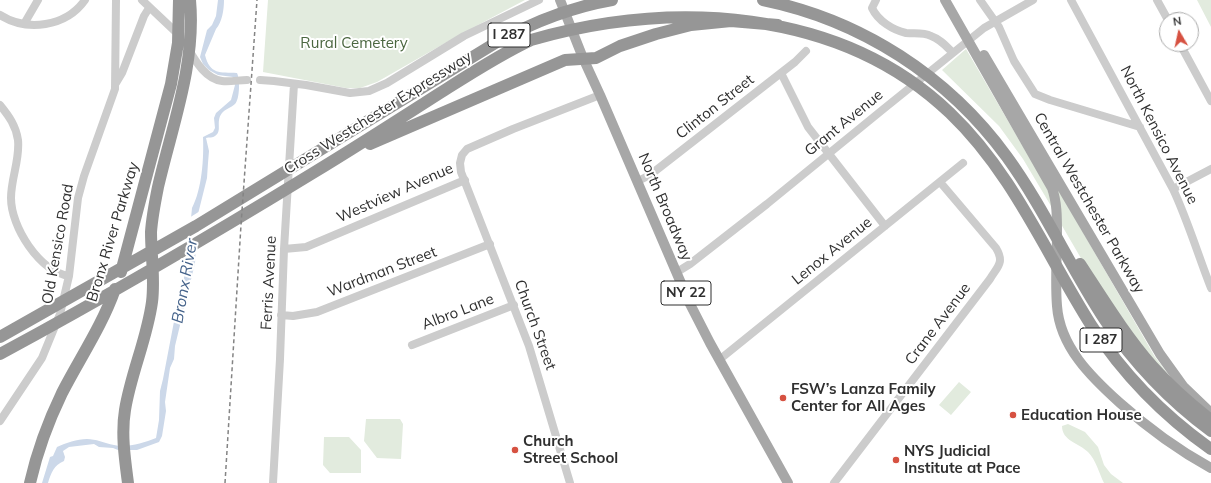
<!DOCTYPE html>
<html>
<head>
<meta charset="utf-8">
<style>
	body { margin:0 }
	#map { position:relative; width:1211px; height:483px; overflow:hidden; background:#fff; font-family:Mulish,sans-serif }
	canvas { display:block }
	.north { position:absolute; left:1159px; top:12px; width:40px; height:40px; box-sizing:border-box; background:#fff; border:1px solid #acacac; border-radius:50%; rotate:351deg; font-size:11px; font-weight:700; line-height:16px; text-align:center; color:#2f2f2f }
	.north::after { content:''; display:block; margin:auto; width:14px; height:18px; background:#d65141; clip-path:polygon(50% 0,100% 100%,50% 72%,0 100%) }
</style>
</head>
<body>
<div id="map">
<canvas width="1211" height="483"></canvas>
<div class="north">N</div>
</div>
<script>
const ctx = document.querySelector('canvas').getContext('2d');
ctx.lineJoin = 'round';
function paint(path, color) { ctx.fillStyle = color; ctx.fill(path, 'evenodd'); }
function strokePath(path, color, width, dash) { ctx.strokeStyle = color; ctx.lineWidth = width; ctx.lineCap = dash ? 'butt' : 'round'; ctx.setLineDash(dash || []); ctx.stroke(path); }
function write(font, color, halo, rows, align = 'center') {
  ctx.font = font + ' Mulish,sans-serif'; ctx.lineWidth = 4; ctx.setLineDash([]); ctx.textBaseline = 'middle'; ctx.strokeStyle = halo; ctx.fillStyle = color; for (const [text, x, y, turn = 0] of rows) {
    ctx.save(); ctx.translate(x, y); ctx.rotate((+turn || 0) * Math.PI / 180); ctx.textAlign = isNaN(turn) ? turn : align; if (halo) ctx.strokeText(text, 0, 0); ctx.fillText(text, 0, 0); ctx.restore();
  }
}
paint(new Path2D(`
	M 268,0 L 525,0 L 461,34 L 377,82 L 360,88 L 346,88 L 263,72 Z
	M 1197,0 L 1211,0 L 1211,27 Z
	M 966,49 L 1046,186 L 1051,199 L 1051,206 L 1023,159 L 999,126 L 942,70 Z
	M 1055,184 L 1155,357 L 1178,387 L 1146,354 L 1089,272 L 1061,224 Z
	M 959,382 L 971,392 L 951,415 L 939,405 Z
	M 366,419 L 400,419 L 403,424 L 401,459 L 377,458 L 364,441 Z
	M 1068,424 L 1085,432 L 1098,447 L 1104,465 L 1111,474 L 1123,483 L 1104,483 C 1099,473 1096,460 1088,452 C 1079,443 1062,441 1062,426 Z
	M 324,437 L 349,437 L 361,450 L 361,473 L 330,473 L 323,465 Z`), '#e2ebde');
paint(new Path2D(`
	M 218,0 L 224,0 C 224,10 222,22 216,29 L 205,55 C 210,75 220,72 237,73 C 240,79 240,99 235,104 C 231,108 225,109 222,113 C 215,122 223,131 215,136 C 213,138 209,137 206,138 L 209,151 L 208,163 L 207,178 L 198,214 L 195,263 L 175,346 L 174,359 L 170,368 L 165,402 L 166,411 L 162,436 L 159,442 L 137,450 L 118,450 L 113,448 L 99,447 L 94,444 L 69,447 L 63,451 L 65,457 L 64,461 C 54,465 51,473 48,483 L 42,483 L 50,457 L 53,456 L 57,447 C 66,443 77,439 87,439 C 96,439 104,443 114,445 C 127,448 143,443 156,438 L 159,420 L 160,391 L 163,379 L 176,311 L 186,269 L 192,208 C 202,189 204,158 203,137 L 213,132 L 215,128 L 214,118 L 216,113 L 231,100 L 235,85 L 233,77 L 218,75 L 209,70 L 203,64 L 200,57 L 207,30 L 212,25 L 216,16 Z`), '#ccd8e9');
paint(new Path2D(`
	M 200,211 L 198,253 L 185,260 L 189,218 Z`), '#fff');
strokePath(new Path2D(`
	M 142,0 L 179,35
	M 876,0 L 872,8 C 878,21 893,30 906,33 C 914,34 923,32 931,36 C 940,39 946,46 953,53
	M 980,0 L 999,27 L 1014,61 L 1035,94 L 1050,100 L 1140,127
	M 1071,0 L 1173,189 C 1188,221 1198,255 1211,288
	M 1157,0 L 1168,20
	M 0,15 C 27,32 66,27 85,0
	M 24,24 L 38,0
	M 1180,44 L 1211,101
	M 189,50 C 196,62 206,79 222,81 C 230,82 239,80 247,80
	M 781,73 L 808,127 L 885,226
	M 260,80 L 274,81 L 306,85 L 350,93 L 369,91 L 387,83 L 464,36 L 539,0
	M 116,83 L 122,73 L 144,16 L 149,8
	M 0,105 C 9,116 16,126 18,140 C 20,160 11,178 11,198 C 11,227 39,271 69,276
	M 638,181 L 650,175 L 795,62 L 806,51
	M 1173,189 L 1211,169
	M 284,249 L 306,247 L 465,180
	M 677,272 L 690,264 L 767,204 L 881,111 L 984,28 L 1033,0
	M 281,315 L 293,316 L 317,312 L 490,244
	M 412,345 L 514,305
	M 719,360 L 963,163
	M 0,421 L 42,358 L 60,314 L 69,276 L 78,198 L 84,176 L 115,89 L 116,0
	M 273,483 L 280,359 L 284,249 L 294,84
	M 570,483 L 529,346 L 461,172 L 460,163 L 462,155 L 467,149 L 513,129 L 600,95
	M 834,483 L 990,279 C 997,267 1005,263 996,248 L 940,182`), '#ccc', 8);
strokePath(new Path2D(`
	M 560,0 L 583,58 L 600,95 L 690,304 L 710,343 L 788,483
	M 945,0 L 1052,188 C 1057,202 1057,217 1057,233 C 1057,257 1055,282 1057,306 C 1060,347 1091,377 1120,403 C 1148,428 1178,450 1211,468
	M 984,55 L 1160,354 L 1183,386 L 1210,412`), '#a7a7a7', 10);
strokePath(new Path2D(`
	M 763,0 C 861,20 948,76 1007,157 C 1044,208 1070,267 1105,320 C 1134,363 1169,400 1211,431
	M 370,144 L 565,60 L 596,58 L 620,46 L 656,34 L 691,25 L 731,21 L 778,25
	M 1080,264 C 1103,299 1125,335 1152,366 C 1170,386 1190,404 1211,420
	M 121,272 L 171,84 L 178,43 L 179,0
	M 0,337 L 196,226 L 497,42 C 533,22 572,7 612,0
	M 0,354 C 106,297 210,236 313,173 C 356,147 398,120 440,93 C 470,74 499,55 531,40 C 671,0 839,7 950,113 C 1013,173 1046,254 1091,325 C 1123,374 1164,416 1211,449
	M 30,483 C 37,452 48,422 62,393 C 80,358 102,326 115,289
	M 128,483 C 125,460 121,434 125,410 C 131,373 147,339 152,302 C 155,279 151,255 151,232 C 152,217 155,202 158,187 C 172,126 196,64 190,0`), '#969696', 12);
strokePath(new Path2D(`
	M 225,483 L 241,225 L 257,0`), '#848484', 1.5, [4, 3]);
for (const [x, y, r, color] of [
	[783,398,4,"#d65141"],
	[1013,415,4,"#d65141"],
	[515,450,4,"#d65141"],
	[896,460,4,"#d65141"]
]) { const dot = new Path2D(); dot.arc(x, y, r, 0, 2 * Math.PI); ctx.fillStyle = color; ctx.fill(dot); strokePath(dot, '#fff', 1.5); }
for (const [x, y, w] of [
	[509,35,42],
	[686,293,50],
	[1101,340,42]
]) { const box = new Path2D(); box.roundRect(x - w / 2, y - 12, w, 24, 3); ctx.fillStyle = '#fff'; ctx.fill(box); strokePath(box, '#2f2f2f', 1); }
write('bold 14px', '#2f2f2f', null, [
	["I 287",509,35],
	["NY 22",686,293],
	["I 287",1101,340]
]);
write('15px', '#4b6740', '#fff', [
	["Rural Cemetery",354,43]
]);
write('15px', '#2f2f2f', '#fff', [
	["Clinton Street",715,107,-38],
	["Cross Westchester Expressway",378,113,-32],
	["Grant Avenue",844,123,-39],
	["North Kensico Avenue",1159,135,63],
	["Westview Avenue",395,193,-24],
	["Central Westchester Parkway",1089,203,60],
	["North Broadway",665,207,67],
	["Bronx River Parkway",113,232,-73],
	["Old Kensico Road",58,244,-80],
	["Lenox Avenue",832,251,-39],
	["Wardman Street",382,272,-21],
	["Ferris Avenue",269,283,-87],
	["Albro Lane",458,312,-21],
	["Crane Avenue",938,324,-53],
	["Church Street",535,325,70]
]);
write('bold 15px', '#2f2f2f', '#fff', [
	["FSW’s Lanza Family",791,389],
	["Center for All Ages",791,406],
	["Education House",1021,415],
	["Church",523,441],
	["Street School",523,458],
	["NYS Judicial",904,451],
	["Institute at Pace",904,468]
], 'left');
write('italic 16px', '#44628a', '#fff', [
	["Bronx River",185,281,-80]
]);
</script>
</body>
</html>
